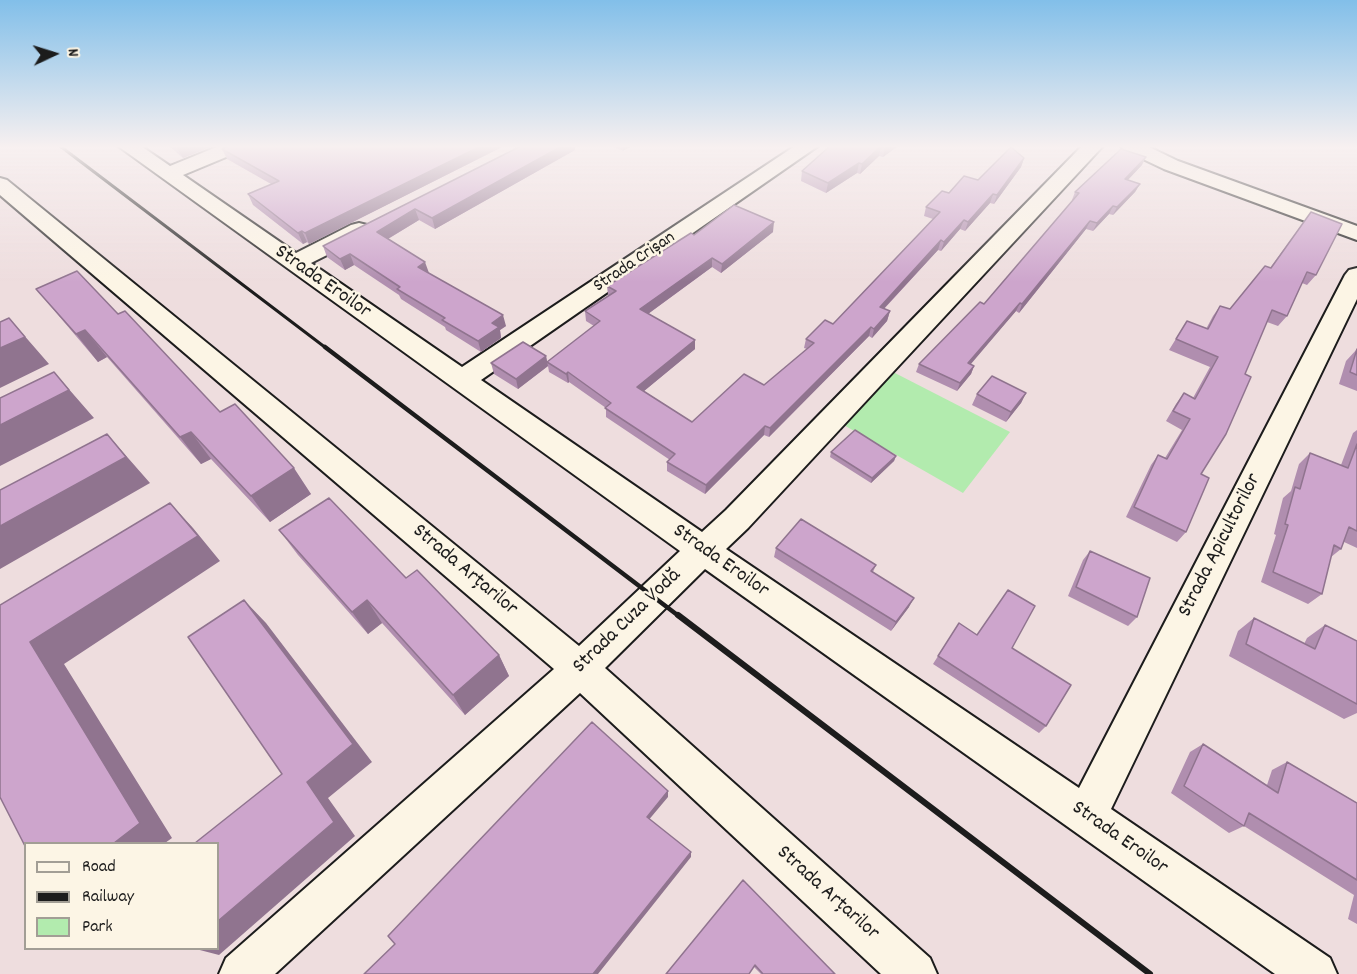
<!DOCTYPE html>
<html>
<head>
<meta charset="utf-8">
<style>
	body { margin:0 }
	#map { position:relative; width:1357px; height:974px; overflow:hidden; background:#eeddde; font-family:Dekko,sans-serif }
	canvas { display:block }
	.legend { position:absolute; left:24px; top:842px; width:195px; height:108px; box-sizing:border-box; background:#fcf5e5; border:2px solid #a29e95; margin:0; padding:8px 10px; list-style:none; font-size:18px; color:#1c1c1c }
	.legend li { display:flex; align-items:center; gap:12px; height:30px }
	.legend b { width:30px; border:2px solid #a29e95 }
	.north { position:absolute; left:24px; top:24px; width:60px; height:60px; -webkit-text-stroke:4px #fcf5e5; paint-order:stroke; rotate:86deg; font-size:16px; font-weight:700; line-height:24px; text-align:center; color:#1c1c1c }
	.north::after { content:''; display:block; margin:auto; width:21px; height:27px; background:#1c1c1c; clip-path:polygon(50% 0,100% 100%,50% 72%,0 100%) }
</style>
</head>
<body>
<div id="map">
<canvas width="1357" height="974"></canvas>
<ul class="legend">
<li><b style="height:8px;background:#fcf5e5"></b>Road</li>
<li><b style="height:8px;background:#1c1c1c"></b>Railway</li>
<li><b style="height:16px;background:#b2ebae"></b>Park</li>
</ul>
<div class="north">N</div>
</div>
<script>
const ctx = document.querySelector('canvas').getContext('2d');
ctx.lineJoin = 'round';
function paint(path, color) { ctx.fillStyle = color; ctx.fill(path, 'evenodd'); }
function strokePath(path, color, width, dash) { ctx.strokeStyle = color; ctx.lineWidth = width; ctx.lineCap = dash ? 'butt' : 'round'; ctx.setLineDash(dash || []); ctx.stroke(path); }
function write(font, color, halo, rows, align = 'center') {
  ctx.font = font + ' Dekko,sans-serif'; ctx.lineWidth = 5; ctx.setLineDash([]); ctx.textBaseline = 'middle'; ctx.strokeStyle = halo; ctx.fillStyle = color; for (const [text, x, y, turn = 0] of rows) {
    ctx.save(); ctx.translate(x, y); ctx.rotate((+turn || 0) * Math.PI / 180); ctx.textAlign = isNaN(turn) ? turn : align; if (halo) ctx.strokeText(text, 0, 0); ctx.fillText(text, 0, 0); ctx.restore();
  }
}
paint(new Path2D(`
	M 893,372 L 1010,432 L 963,493 L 842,424 Z`), '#b2ebae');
const minor = new Path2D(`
	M 118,146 L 141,146 L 170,166 L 219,146 L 246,146 L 243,150 L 183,175 L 296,253 L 351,225 L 359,223 L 367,225 L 370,230 L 367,235 L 311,263 L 462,367 L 795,146 L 818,146 L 481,380 L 702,532 L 726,510 L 1082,146 L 1103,146 L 748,528 L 726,549 L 1079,788 L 1345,275 L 1349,270 L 1357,268 L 1357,299 L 1111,809 L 1330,958 L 1337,974 L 1275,974 L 705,569 L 605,668 L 930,958 L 937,974 L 881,974 L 580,693 L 275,974 L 219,974 L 226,958 L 554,669 L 0,195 L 0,178 L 7,180 L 579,646 L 680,551 Z
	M 1121,146 L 1147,146 L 1178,161 L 1357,226 L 1357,240 L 1164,169 L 1124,150 Z`);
strokePath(minor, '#1c1c1c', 4);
paint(minor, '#fcf5e5');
strokePath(new Path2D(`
	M 60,146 L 326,348`), '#1c1c1c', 3);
strokePath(new Path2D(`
	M 325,347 L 680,617`), '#1c1c1c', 4.5);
strokePath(new Path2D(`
	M 678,615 L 1150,974`), '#1c1c1c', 6);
paint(new Path2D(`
	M 169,146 L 213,146 L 183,158 Z
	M 504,146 L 309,244 L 307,242 L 303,244 L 253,205 L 248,194 L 271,184 L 227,159 L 222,149 Z
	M 521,146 L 575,146 L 575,150 L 435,229 L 419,220 L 388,239 L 429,273 L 506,326 L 500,330 L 501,338 L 481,352 L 446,330 L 445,327 L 401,299 L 399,295 L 354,265 L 345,270 L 327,257 L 323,246 Z
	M 612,146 L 631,146 L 623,151 Z
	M 830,146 L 898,146 L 883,157 L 879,156 L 860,174 L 857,173 L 826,193 L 801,181 L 802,171 Z
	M 1024,158 L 1021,167 L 994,204 L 990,203 L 965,231 L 960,229 L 941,251 L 938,250 L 884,309 L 890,311 L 887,321 L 872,338 L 869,336 L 769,437 L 764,435 L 705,494 L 667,471 L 667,462 L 670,460 L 606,417 L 606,408 L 569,382 L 568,383 L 549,372 L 548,366 L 518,389 L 494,374 L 491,363 L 546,356 L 547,362 L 594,326 L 586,321 L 585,311 L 609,296 L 608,295 L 607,286 L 694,235 L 773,232 L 721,273 L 712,267 L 648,314 L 695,349 L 644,391 L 692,422 L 764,385 L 807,349 L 804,348 L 806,339 L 833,324 L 933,219 L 924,216 L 926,207 L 949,193 Z
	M 1142,165 L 1128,180 L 1140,184 L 1135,192 L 1113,215 L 1109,214 L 1093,231 L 1086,229 L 1019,313 L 1016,311 L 970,364 L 974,366 L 971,374 L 957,391 L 916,372 L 919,364 L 984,304 L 1073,200 L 1072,200 L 1075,192 Z
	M 1311,212 L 1316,275 L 1307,285 L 1302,283 L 1287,316 L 1278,326 L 1267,322 L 1201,474 L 1186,532 L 1177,542 L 1126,517 L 1151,465 L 1158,455 L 1165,458 L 1182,430 L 1166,421 L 1176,404 L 1184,393 L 1193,398 L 1210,367 L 1169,350 L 1187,321 L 1206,329 L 1213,316 L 1220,306 L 1230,309 L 1270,268 Z
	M 36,289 L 118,314 L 220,412 L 311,494 L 270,522 L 211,459 L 201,464 L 107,357 L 98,362 Z
	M 1357,349 L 1357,391 L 1339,384 L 1346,361 Z
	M 1026,393 L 1021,403 L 1006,422 L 972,405 L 977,394 Z
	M 1357,430 L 1357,548 L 1344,542 L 1341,549 L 1331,557 L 1322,594 L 1308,604 L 1261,582 L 1276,535 L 1274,534 L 1283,498 L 1291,491 L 1299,464 L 1310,453 L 1341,465 L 1353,433 Z
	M 831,452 L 896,456 L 894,461 L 871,483 L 830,457 Z
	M 279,530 L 406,578 L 499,655 L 509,676 L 465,715 L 382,623 L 368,634 L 298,555 Z
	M 776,548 L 876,565 L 873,572 L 909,607 L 891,631 L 774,557 Z
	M 1090,551 L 1137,617 L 1128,626 L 1068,596 L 1083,560 Z
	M 1254,618 L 1304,644 L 1307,638 L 1325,625 L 1357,641 L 1357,713 L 1344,719 L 1229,656 L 1238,631 Z
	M 959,623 L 977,635 L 1012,648 L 1046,726 L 1039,733 L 933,664 Z
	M 1203,744 L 1267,785 L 1272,770 L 1287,762 L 1357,803 L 1357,924 L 1348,919 L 1354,895 L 1244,826 L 1229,833 L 1171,793 L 1190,752 Z
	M 743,880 L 835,974 L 761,974 L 754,967 Z`), '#b08eaf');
paint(new Path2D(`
	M 181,146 L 213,146 L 183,158 L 177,148 Z
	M 481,146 L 504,146 L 309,244 L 305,233 Z
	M 562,146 L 575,146 L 575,150 L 435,229 L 432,218 Z
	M 623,146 L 631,146 L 623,151 Z
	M 881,146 L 879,156 L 860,174 L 862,164 Z
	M 887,146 L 898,146 L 883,157 L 885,147 Z
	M 1146,157 L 1142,165 L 1121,187 L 1125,179 Z
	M 1024,158 L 1021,167 L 994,204 L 997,195 Z
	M 859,163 L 857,173 L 826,193 L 828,183 Z
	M 1140,184 L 1135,192 L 1113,215 L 1117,207 Z
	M 993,194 L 990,203 L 965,231 L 968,222 Z
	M 1113,206 L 1109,214 L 1093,231 L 1097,223 Z
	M 415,209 L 419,220 L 381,243 L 377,232 Z
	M 964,220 L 960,229 L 941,251 L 944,242 Z
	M 1090,221 L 1086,229 L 1019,313 L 1022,304 Z
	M 774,222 L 773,232 L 721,273 L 722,264 Z
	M 302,231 L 307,242 L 303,244 L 298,233 Z
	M 941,240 L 938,250 L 877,316 L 880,307 Z
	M 350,254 L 354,265 L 345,270 L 340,259 Z
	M 712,258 L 712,267 L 641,319 L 640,309 Z
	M 425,262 L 429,273 L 418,267 Z
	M 1020,303 L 1016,311 L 965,371 L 968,363 Z
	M 890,311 L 887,321 L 872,338 L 874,329 Z
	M 503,315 L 506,326 L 500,330 L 501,338 L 481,352 L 478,341 L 492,323 Z
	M 9,318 L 49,364 L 0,388 L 0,348 Z
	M 871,327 L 869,336 L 769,437 L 770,428 Z
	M 85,330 L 107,357 L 98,362 L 76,334 Z
	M 695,340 L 695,349 L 638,396 L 637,387 Z
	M 546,356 L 548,366 L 518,389 L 516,379 Z
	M 974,366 L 971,374 L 957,391 L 960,383 Z
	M 54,372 L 94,418 L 0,466 L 0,425 Z
	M 568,372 L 569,382 L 568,383 L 566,374 Z
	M 1026,393 L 1021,403 L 1006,422 L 1011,412 Z
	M 765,426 L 764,435 L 705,494 L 706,485 Z
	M 191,432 L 211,459 L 201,464 L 180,437 Z
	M 107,434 L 150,483 L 0,569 L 0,526 Z
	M 896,456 L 894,461 L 871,483 L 872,478 Z
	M 294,468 L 311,494 L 270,522 L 251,496 Z
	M 170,503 L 193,528 L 220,561 L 64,664 L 172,838 L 165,843 L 114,843 L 30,642 Z
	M 914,598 L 909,607 L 891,631 L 896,622 Z
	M 244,600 L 266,623 L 372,762 L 328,798 L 355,836 L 219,955 L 192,948 L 218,948 L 218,921 L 307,782 Z
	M 367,600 L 382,623 L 368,634 L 352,612 Z
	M 499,655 L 509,676 L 465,715 L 453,695 Z
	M 668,791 L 668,797 L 647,822 L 647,817 Z
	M 691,852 L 691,857 L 598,974 L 593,974 Z`), '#90748f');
const building = new Path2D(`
	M 228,146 L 481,146 L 305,233 L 302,231 L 298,233 L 248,194 L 279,181 L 222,149 Z
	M 521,146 L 562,146 L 432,218 L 415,209 L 377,232 L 425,262 L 418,267 L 503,315 L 492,323 L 499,327 L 478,341 L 442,320 L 445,318 L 397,289 L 400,287 L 350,254 L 340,259 L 323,246 Z
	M 830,146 L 881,146 L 862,164 L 859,163 L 828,183 L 802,171 Z
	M 1011,147 L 1024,158 L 997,195 L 993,194 L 968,222 L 964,220 L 944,242 L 941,240 L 880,307 L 890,311 L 874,329 L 871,327 L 770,428 L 765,426 L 706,485 L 667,462 L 675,454 L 605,408 L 611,403 L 568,372 L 566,374 L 547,362 L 600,321 L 585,311 L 616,291 L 607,286 L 691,233 L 694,235 L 734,205 L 774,222 L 722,264 L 712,258 L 640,309 L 695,340 L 637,387 L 692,422 L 744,374 L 764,385 L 814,343 L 806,339 L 825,320 L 833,324 L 940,212 L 926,207 L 942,191 L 949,193 L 964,176 L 978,180 Z
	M 1121,149 L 1146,157 L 1125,179 L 1140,184 L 1117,207 L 1113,206 L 1097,223 L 1090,221 L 1022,304 L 1020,303 L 968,363 L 974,366 L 960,383 L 919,364 L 980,302 L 984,304 L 1079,193 L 1075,192 Z
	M 1311,212 L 1342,224 L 1316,275 L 1307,272 L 1287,316 L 1272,310 L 1245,374 L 1251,377 L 1226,434 L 1201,474 L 1209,478 L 1186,532 L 1134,507 L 1158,455 L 1167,459 L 1190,419 L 1173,411 L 1184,393 L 1195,399 L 1218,357 L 1176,339 L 1187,321 L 1208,329 L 1220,306 L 1230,309 L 1265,266 L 1271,268 Z
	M 77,271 L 118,314 L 125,311 L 220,412 L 235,404 L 294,468 L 251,496 L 191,432 L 180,437 L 85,330 L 76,334 L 36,289 Z
	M 9,318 L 25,337 L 0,348 L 0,322 Z
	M 523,342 L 546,356 L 516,379 L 491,363 Z
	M 1357,349 L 1357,375 L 1350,372 Z
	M 54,372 L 69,390 L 0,425 L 0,398 Z
	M 992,376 L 1026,393 L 1011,412 L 977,394 Z
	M 855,430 L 896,456 L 872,478 L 831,452 Z
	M 107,434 L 126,457 L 0,526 L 0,490 Z
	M 1357,444 L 1357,531 L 1349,527 L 1341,549 L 1334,545 L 1322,594 L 1273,572 L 1288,525 L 1285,524 L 1295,487 L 1300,489 L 1310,453 L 1348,468 Z
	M 329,498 L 406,578 L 417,570 L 499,655 L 453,695 L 367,600 L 352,612 L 279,530 Z
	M 170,503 L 198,536 L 30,642 L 140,823 L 114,843 L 26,843 L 26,848 L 0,797 L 0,605 Z
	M 801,519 L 876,565 L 871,571 L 914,598 L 896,622 L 776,548 Z
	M 1090,551 L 1150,578 L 1137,617 L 1076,587 Z
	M 1008,590 L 1035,606 L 1012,648 L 1071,685 L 1046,726 L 938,656 L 959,623 L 977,635 Z
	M 244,600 L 353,744 L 307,782 L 334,822 L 218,921 L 218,843 L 195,843 L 282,774 L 188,637 Z
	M 1254,618 L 1315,649 L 1325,625 L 1357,641 L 1357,704 L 1246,644 Z
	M 592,722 L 668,791 L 647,817 L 691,852 L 593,974 L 364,974 L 395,944 L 388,936 Z
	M 1203,744 L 1278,793 L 1287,762 L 1357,803 L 1357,880 L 1249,813 L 1244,826 L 1184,786 Z
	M 743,880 L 835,974 L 763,974 L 755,965 L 749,974 L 666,974 Z`);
paint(building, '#cda5cc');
strokePath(building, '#90748f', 1.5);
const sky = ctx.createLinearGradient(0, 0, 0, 282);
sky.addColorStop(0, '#82bfe9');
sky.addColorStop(0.52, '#f7f0f0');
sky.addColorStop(1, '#f7f0f000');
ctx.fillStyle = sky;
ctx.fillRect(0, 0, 1357, 282);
write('18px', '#1c1c1c', '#fcf5e5', [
	["Strada Crișan",635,263,-34]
]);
write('21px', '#1c1c1c', '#fcf5e5', [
	["Strada Eroilor",322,283,35],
	["Strada Apicultorilor",1221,546,-63],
	["Strada Eroilor",720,562,35],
	["Strada Arțarilor",464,571,40],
	["Strada Cuza Vodă",628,622,-44],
	["Strada Eroilor",1119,839,35],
	["Strada Arțarilor",827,894,42]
]);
</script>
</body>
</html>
